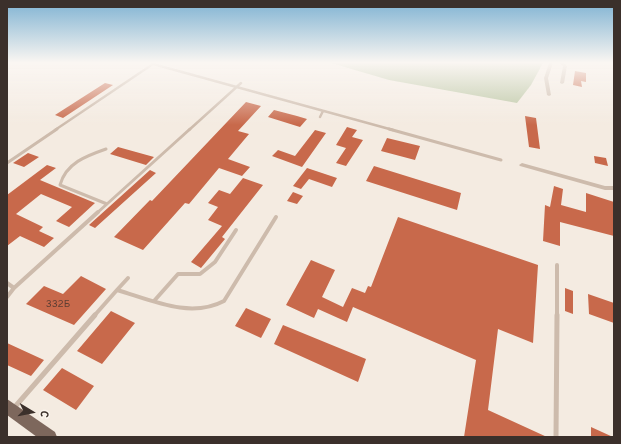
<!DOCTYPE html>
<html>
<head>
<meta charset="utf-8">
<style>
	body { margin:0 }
	#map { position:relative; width:621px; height:444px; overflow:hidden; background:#f4ebe1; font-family:Overpass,sans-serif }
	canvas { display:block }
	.frame { position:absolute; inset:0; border:8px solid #3b302b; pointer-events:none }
	.north { position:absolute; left:12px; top:392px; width:40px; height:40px; -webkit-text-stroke:3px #fbf5ee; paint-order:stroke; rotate:100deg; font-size:11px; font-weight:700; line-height:16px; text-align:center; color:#3b302b }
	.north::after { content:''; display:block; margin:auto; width:14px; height:18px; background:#3b302b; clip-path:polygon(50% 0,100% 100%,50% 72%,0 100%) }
</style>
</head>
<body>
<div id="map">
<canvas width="621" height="444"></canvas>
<div class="frame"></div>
<div class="north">С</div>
</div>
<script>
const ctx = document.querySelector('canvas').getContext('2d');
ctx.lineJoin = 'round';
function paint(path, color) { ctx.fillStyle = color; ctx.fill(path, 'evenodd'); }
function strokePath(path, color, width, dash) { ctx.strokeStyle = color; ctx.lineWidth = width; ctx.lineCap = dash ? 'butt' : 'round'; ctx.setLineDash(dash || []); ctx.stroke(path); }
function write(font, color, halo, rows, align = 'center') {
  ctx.font = font + ' Overpass,sans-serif'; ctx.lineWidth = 3; ctx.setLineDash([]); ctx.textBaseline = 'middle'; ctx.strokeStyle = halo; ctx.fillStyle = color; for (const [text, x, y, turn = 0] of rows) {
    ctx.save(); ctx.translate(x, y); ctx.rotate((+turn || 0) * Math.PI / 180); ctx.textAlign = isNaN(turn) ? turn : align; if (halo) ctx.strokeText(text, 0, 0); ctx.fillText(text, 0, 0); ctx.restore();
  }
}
paint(new Path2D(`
	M 331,63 L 543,63 L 531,85 L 517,103 L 389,80 Z`), '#b8c4a0');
paint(new Path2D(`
	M 575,71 L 586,73 L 586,82 L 581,81 L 582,87 L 573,85 Z
	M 105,83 L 113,85 L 63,118 L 55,115 Z
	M 246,102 L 261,106 L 238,131 L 249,134 L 228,159 L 250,167 L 242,176 L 219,168 L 189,204 L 185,203 L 143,250 L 114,237 L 150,200 L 152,201 Z
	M 274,110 L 297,116 L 307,119 L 300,127 L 268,117 Z
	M 525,116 L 536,118 L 540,149 L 529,147 Z
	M 347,127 L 357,130 L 352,137 L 363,140 L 346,166 L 336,163 L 346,148 L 336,145 Z
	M 315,130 L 326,133 L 302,167 L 272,156 L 278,150 L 295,156 Z
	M 387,138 L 420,146 L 415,160 L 381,151 Z
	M 118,147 L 154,157 L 146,165 L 110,154 Z
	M 28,153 L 39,157 L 24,167 L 13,163 Z
	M 594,156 L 606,158 L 608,166 L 595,163 Z
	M 47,165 L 56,168 L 40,180 L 95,203 L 69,227 L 56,221 L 72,207 L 41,194 L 16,214 L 43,227 L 39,231 L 54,238 L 44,247 L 20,236 L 7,246 L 7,195 Z
	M 374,166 L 461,193 L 457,210 L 366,181 Z
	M 307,168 L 337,178 L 332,187 L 309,179 L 301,189 L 293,186 Z
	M 150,170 L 156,173 L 95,228 L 89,225 Z
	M 243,178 L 263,185 L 222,237 L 225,239 L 201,268 L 191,262 L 222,226 L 208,220 L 218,207 L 208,203 L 219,190 L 230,194 Z
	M 554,186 L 563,189 L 561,205 L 586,212 L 586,193 L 614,202 L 614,236 L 560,222 L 560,246 L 543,241 L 545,205 L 550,207 Z
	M 293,192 L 303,196 L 297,204 L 287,201 Z
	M 398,217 L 538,265 L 533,343 L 498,329 L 488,410 L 547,437 L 464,437 L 476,360 L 353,307 L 347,322 L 318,309 L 314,318 L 286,305 L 311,260 L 335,270 L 322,297 L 343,307 L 352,288 L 365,293 L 368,286 L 371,287 Z
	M 81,276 L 106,289 L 74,325 L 26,304 L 44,286 L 63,294 Z
	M 565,288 L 573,291 L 573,314 L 565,311 Z
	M 588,294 L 614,303 L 614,323 L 589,314 Z
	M 246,308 L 271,319 L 261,338 L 235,326 Z
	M 111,311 L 135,323 L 102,364 L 77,351 Z
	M 283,325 L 366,359 L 358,382 L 274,344 Z
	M 7,343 L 44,360 L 31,376 L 7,365 Z
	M 62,368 L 94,386 L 76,410 L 43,390 Z
	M 591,427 L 613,437 L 591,437 Z`), '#c8694b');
strokePath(new Path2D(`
	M 320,117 L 323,111
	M 55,130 L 153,64 L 393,130
	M 189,130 L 241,83`), '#cdbbac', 2.5);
strokePath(new Path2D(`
	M 389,129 L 501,160
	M 106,149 C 86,156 66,163 60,185 L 107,204
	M 7,163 L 57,129
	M 97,213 L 190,129`), '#cdbbac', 3);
strokePath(new Path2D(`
	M 7,283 L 14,288
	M 117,290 L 128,278
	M 7,297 L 14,288 L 98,212
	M 154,301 L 178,274 L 200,274 L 215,262 L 236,230
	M 94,316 L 117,290 C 151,300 190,319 224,301 L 276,217
	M 557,316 L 557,265`), '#cdbbac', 4);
strokePath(new Path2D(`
	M 13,409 L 95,315
	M 556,437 L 557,315`), '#cdbbac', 5);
paint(new Path2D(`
	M 549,63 L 553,63 L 548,78 L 551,95 L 549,96 L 547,95 L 544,78 Z
	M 559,63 L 564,63 L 567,66 L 564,83 L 562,84 L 560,83 L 563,66 Z
	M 522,163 L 605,186 L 614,186 L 614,190 L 605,190 L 520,166 L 519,165 Z`), '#cdbbac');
paint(new Path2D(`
	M 7,399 L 55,432 L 57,437 L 37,437 L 7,415 Z`), '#7d675c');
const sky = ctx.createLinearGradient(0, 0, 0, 125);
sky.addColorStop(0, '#7eb2d2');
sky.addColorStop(0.5, '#faf6f2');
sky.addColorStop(1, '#faf6f200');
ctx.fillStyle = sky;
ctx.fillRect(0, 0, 621, 125);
write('10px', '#5e3e33', null, [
	["332Б",58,305]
]);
</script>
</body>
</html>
